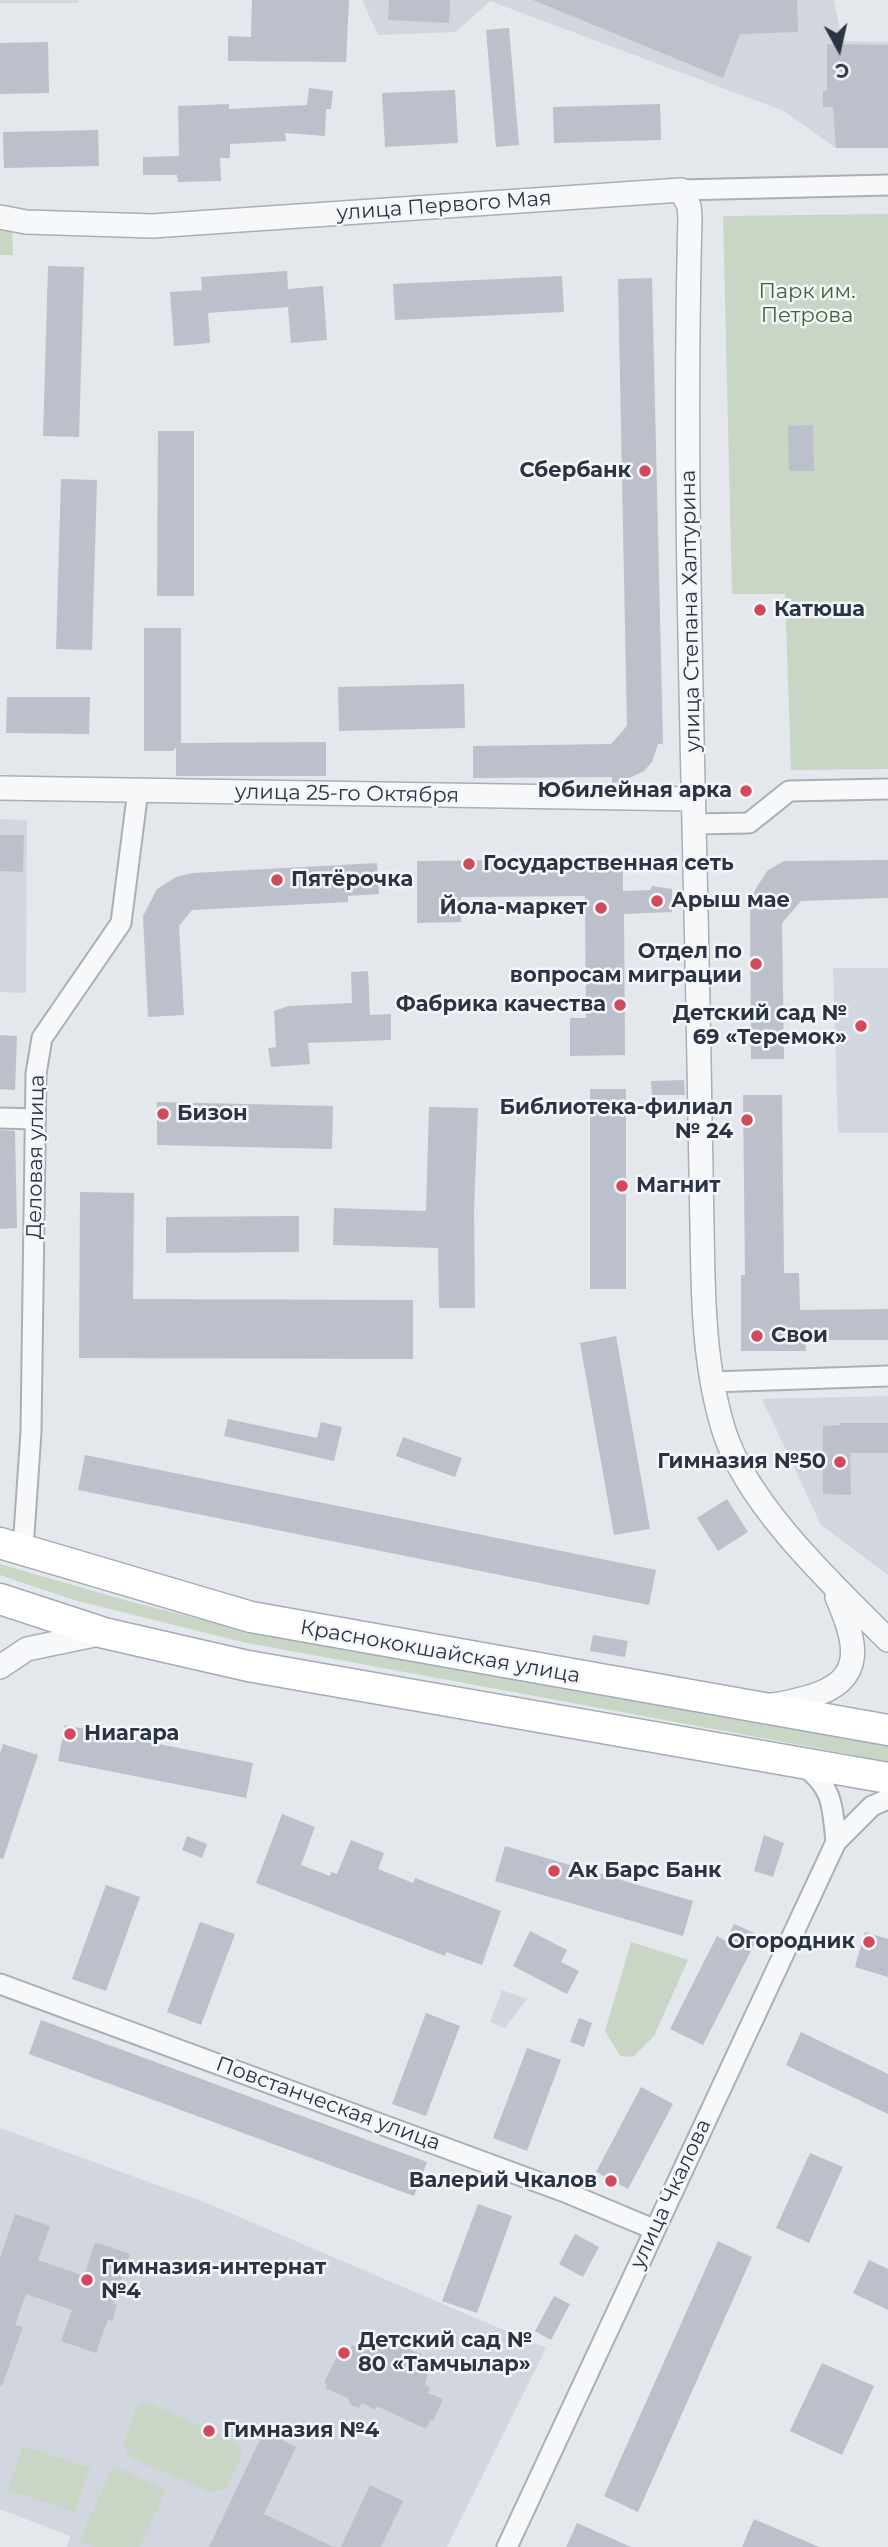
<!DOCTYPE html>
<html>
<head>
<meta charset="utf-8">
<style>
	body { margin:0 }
	#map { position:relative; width:888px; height:2547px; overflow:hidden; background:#e4e7ec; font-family:Montserrat,sans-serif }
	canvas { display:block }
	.north { position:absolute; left:804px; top:14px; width:70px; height:70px; -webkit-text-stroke:5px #f4f6f9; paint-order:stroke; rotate:172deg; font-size:19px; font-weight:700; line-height:28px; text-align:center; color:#2b3445 }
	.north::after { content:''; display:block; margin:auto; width:24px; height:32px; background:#2b3445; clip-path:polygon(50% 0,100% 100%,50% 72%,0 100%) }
</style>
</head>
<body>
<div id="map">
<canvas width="888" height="2547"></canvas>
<div class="north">С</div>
</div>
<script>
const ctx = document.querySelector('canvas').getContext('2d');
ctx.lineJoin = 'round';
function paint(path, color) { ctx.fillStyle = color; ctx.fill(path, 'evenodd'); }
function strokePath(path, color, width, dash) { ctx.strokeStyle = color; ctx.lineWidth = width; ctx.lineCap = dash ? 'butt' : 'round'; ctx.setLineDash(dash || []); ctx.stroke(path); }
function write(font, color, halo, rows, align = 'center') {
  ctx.font = font + ' Montserrat,sans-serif'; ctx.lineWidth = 5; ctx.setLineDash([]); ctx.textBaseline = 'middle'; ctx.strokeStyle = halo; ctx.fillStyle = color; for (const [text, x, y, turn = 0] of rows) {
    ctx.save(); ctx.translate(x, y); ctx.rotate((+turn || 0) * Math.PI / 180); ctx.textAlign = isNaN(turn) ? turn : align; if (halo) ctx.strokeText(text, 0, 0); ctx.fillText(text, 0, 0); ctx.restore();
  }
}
paint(new Path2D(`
	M 0,0 L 79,0 L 78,3 L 0,3 Z
	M 362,0 L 834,0 L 842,41 L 888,42 L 888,148 L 836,148 L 784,111 L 490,1 L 456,32 L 378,35 Z
	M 0,819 L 27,820 L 26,993 L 0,992 Z
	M 833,968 L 888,968 L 888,1133 L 838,1133 Z
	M 888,1396 L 888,1575 L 821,1525 L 762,1399 Z
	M 502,1990 L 527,1999 L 505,2028 L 490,2022 Z
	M 0,2128 L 204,2202 L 546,2348 L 447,2547 L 67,2547 L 70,2536 L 0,2509 Z`), '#d2d6de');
paint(new Path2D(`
	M 888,214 L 888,769 L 791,770 L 785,594 L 732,594 L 723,216 Z
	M 0,224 L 12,225 L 13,255 L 0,255 Z
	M 0,1564 L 135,1603 L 245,1630 L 888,1746 L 888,1763 L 849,1754 L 242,1642 L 74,1600 L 0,1575 Z
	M 631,1942 L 688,1960 L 654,2036 L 633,2057 L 620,2056 L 605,2031 Z
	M 147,2402 L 238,2443 L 242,2455 L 226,2488 L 212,2493 L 128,2456 L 123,2444 L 137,2407 Z
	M 23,2446 L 90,2468 L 75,2512 L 8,2490 Z
	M 113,2466 L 166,2490 L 140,2547 L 94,2547 L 79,2541 Z`), '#c9d6c5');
paint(new Path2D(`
	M 252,0 L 349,0 L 346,62 L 228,61 L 228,36 L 251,37 Z
	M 389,0 L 450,0 L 449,23 L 388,20 Z
	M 533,0 L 797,0 L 798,32 L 740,34 L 723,78 Z
	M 509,28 L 519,145 L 496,147 L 486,30 Z
	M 48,42 L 49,93 L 0,94 L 0,43 Z
	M 827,44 L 888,45 L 888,148 L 836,148 L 833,107 L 823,107 L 823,91 L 827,91 Z
	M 309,88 L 333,91 L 331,109 L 326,109 L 325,136 L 285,133 L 286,141 L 230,144 L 230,158 L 220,158 L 221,181 L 178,182 L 177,175 L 143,175 L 143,157 L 179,156 L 178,106 L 229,104 L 229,109 L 307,105 Z
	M 455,90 L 458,143 L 385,147 L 382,93 Z
	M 660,104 L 661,140 L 554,143 L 553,107 Z
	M 98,130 L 99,166 L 4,168 L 3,132 Z
	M 48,266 L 84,267 L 79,437 L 43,436 Z
	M 287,271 L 288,289 L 323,286 L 327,340 L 291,343 L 288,307 L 208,313 L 210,343 L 174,346 L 170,292 L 202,290 L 201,277 Z
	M 562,276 L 564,312 L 395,320 L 393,284 Z
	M 652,278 L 663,744 L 658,744 L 652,762 L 644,771 L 627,779 L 625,782 L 612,783 L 612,777 L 473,778 L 473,746 L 611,744 L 627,726 L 618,279 Z
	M 813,425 L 814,471 L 789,471 L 788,426 Z
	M 158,431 L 194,431 L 194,596 L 157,596 Z
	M 61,479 L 97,480 L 92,650 L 56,649 Z
	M 144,628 L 181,628 L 181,743 L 326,742 L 326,776 L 176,776 L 176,747 L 173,751 L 144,751 Z
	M 464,684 L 465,728 L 339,731 L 338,687 Z
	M 7,697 L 90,697 L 89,734 L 6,733 Z
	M 0,835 L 24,835 L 23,872 L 0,871 Z
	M 623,859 L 623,891 L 650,890 L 652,886 L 672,889 L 672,912 L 624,914 L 625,1055 L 570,1056 L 570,1018 L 586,1018 L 585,896 L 461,897 L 461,922 L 417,923 L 417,861 Z
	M 888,860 L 888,898 L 801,901 L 782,923 L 784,1059 L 751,1059 L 750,901 L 756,888 L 768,870 L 784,861 Z
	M 377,863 L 379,894 L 348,896 L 348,902 L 192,910 L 179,926 L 184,1015 L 148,1017 L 143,916 L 157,889 L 176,877 L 193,873 Z
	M 368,971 L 370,1015 L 391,1014 L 391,1040 L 308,1043 L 310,1064 L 271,1067 L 268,1048 L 276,1047 L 274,1011 L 289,1006 L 352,1003 L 351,972 Z
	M 0,1035 L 17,1036 L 15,1090 L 0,1089 Z
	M 684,1080 L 685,1095 L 652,1095 L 651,1081 Z
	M 590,1089 L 626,1089 L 626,1289 L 590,1289 Z
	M 743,1095 L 782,1095 L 784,1273 L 799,1273 L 800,1310 L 888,1309 L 888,1340 L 806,1340 L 806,1351 L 741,1351 L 741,1275 L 745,1275 Z
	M 157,1102 L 333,1106 L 332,1149 L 157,1145 Z
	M 429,1107 L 478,1108 L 474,1209 L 475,1308 L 439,1308 L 438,1248 L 333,1245 L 334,1208 L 426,1211 Z
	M 0,1130 L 15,1131 L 17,1228 L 0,1229 Z
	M 80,1192 L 134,1193 L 133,1299 L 413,1300 L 413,1359 L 79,1358 Z
	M 299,1216 L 299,1252 L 166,1253 L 166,1217 Z
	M 616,1336 L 650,1529 L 614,1535 L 580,1343 Z
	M 228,1419 L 317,1438 L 321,1422 L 342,1427 L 334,1461 L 224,1436 Z
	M 840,1423 L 888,1423 L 888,1453 L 850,1453 L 851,1495 L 823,1494 L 823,1426 L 840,1425 Z
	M 403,1437 L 462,1458 L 455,1477 L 396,1456 Z
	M 85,1455 L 656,1570 L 649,1605 L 78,1490 Z
	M 727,1499 L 748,1532 L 718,1551 L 697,1518 Z
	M 593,1635 L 628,1641 L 625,1657 L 590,1651 Z
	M 65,1725 L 253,1763 L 246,1798 L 58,1761 Z
	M 3,1744 L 38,1755 L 3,1859 L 0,1858 L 0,1753 Z
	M 282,1814 L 315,1827 L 301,1865 L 330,1876 L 331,1872 L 337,1874 L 351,1840 L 384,1853 L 378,1869 L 413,1883 L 415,1878 L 501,1911 L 482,1965 L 446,1952 L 445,1956 L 256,1883 Z
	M 764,1835 L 784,1843 L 773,1877 L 754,1871 Z
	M 187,1836 L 207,1844 L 202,1858 L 182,1850 Z
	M 505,1846 L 693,1901 L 683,1936 L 495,1881 Z
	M 106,1885 L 140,1897 L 106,1991 L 72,1979 Z
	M 200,1922 L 235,1934 L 201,2025 L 167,2012 Z
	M 734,1924 L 759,1935 L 703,2045 L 670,2029 L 717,1936 L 726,1941 Z
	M 530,1931 L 567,1950 L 561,1962 L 579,1971 L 567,1994 L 513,1966 Z
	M 865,1932 L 888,1939 L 888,1977 L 855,1967 Z
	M 426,2013 L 460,2026 L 426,2116 L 392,2104 Z
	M 579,2018 L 592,2023 L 584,2047 L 570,2042 Z
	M 41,2020 L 427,2162 L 414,2196 L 29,2054 Z
	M 801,2032 L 888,2074 L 888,2114 L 786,2065 Z
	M 527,2048 L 561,2060 L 527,2151 L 493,2138 Z
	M 641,2087 L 673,2104 L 628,2189 L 596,2172 Z
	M 810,2153 L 843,2167 L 809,2243 L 776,2228 Z
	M 478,2204 L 512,2216 L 477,2313 L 442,2301 Z
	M 15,2214 L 50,2226 L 38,2260 L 84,2276 L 95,2242 L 130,2254 L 113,2304 L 117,2305 L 112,2321 L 108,2319 L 96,2353 L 61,2341 L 72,2310 L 26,2294 L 15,2325 L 23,2327 L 2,2386 L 0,2386 L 0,2258 Z
	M 575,2234 L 599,2247 L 583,2277 L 559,2264 Z
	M 718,2241 L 752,2257 L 638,2512 L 604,2496 Z
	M 869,2260 L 888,2269 L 888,2310 L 853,2293 Z
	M 554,2296 L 570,2304 L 551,2340 L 535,2331 Z
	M 363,2332 L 370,2336 L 372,2332 L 386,2338 L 388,2335 L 410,2345 L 408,2349 L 421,2354 L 419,2358 L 430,2363 L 425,2385 L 430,2388 L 428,2393 L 443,2399 L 433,2421 L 430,2420 L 427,2427 L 424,2428 L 377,2406 L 375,2410 L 362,2403 L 359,2408 L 351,2405 L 348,2398 L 325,2388 L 327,2384 L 324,2383 L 337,2356 L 345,2360 L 352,2345 L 357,2347 Z
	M 822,2363 L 874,2386 L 842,2455 L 790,2431 Z
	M 264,2431 L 296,2447 L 264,2514 L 334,2547 L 209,2547 Z
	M 370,2485 L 403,2501 L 381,2547 L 341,2547 Z
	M 754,2519 L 819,2547 L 742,2547 Z
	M 577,2523 L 631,2547 L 566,2547 Z`), '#bbc0ca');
const minor = new Path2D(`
	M 681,190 L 888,185
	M 694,824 L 749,823 L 789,791 L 888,789
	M 0,1118 L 35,1119
	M 712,1382 L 888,1376
	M 23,1549 L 31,1432 L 36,1074 L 42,1038 L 121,923 L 138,790
	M 803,1765 C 834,1789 832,1805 836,1842
	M 0,1984 L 565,2192 L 653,2229
	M 507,2547 L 836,1842 L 872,1806 L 888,1799`);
const tertiary = new Path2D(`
	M 0,217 L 26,222 L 152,226 L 681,190 L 689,206 L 690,217 C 683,480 693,744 698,1007 C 699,1080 700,1152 702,1224 C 703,1293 703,1364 724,1431 C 747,1505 833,1585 888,1640
	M 0,788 L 694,799
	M 0,1667 L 27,1649 L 104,1633
	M 772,1705 C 785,1704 797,1700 809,1697 C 868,1680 856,1642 837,1597`);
const primary = new Path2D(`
	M 0,1543 L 251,1617 L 888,1730
	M 0,1599 L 104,1633 L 248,1666 L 888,1778`);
strokePath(minor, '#a9aeb7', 23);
strokePath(tertiary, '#a9aeb7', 26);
strokePath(primary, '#a3abb8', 33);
strokePath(minor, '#f7f8fa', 19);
strokePath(tertiary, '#f7f8fa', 23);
strokePath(primary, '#fff', 30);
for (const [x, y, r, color] of [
	[645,471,7,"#d1495b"],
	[760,610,7,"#d1495b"],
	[746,791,7,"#d1495b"],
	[469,864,7,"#d1495b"],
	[277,880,7,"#d1495b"],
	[657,901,7,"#d1495b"],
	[601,908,7,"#d1495b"],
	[756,964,7,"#d1495b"],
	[620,1005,7,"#d1495b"],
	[861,1026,7,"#d1495b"],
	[163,1114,7,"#d1495b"],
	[747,1120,7,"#d1495b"],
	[622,1186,7,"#d1495b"],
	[757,1336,7,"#d1495b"],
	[840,1462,7,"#d1495b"],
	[70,1734,7,"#d1495b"],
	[554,1871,7,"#d1495b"],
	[869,1942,7,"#d1495b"],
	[611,2181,7,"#d1495b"],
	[87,2280,7,"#d1495b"],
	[344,2353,7,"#d1495b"],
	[209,2431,7,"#d1495b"]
]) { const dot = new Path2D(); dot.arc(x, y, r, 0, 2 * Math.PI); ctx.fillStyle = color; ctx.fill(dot); strokePath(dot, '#f4f6f9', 2.5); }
write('21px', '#2b3445', '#f4f6f9', [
	["улица Первого Мая",444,206,-4],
	["улица Степана Халтурина",691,611,-91],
	["улица 25-го Октября",347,794,1],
	["Деловая улица",36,1157,-89],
	["Краснококшайская улица",440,1652,10],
	["Повстанческая улица",328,2104,20],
	["улица Чкалова",671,2194,-65]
]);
write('21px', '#3f6138', '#f4f6f9', [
	["Парк им.",807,292],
	["Петрова",807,316]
]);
write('bold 21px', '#2b3445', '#f4f6f9', [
	["Сбербанк",631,471,"right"],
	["Катюша",774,610],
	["Юбилейная арка",732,791,"right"],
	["Государственная сеть",483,864],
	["Пятёрочка",291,880],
	["Арыш мае",671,901],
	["Йола-маркет",587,908,"right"],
	["Отдел по",742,952,"right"],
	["вопросам миграции",742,976,"right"],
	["Фабрика качества",606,1005,"right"],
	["Детский сад №",847,1014,"right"],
	["69 «Теремок»",847,1038,"right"],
	["Библиотека-филиал",733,1108,"right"],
	["№ 24",733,1132,"right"],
	["Бизон",177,1114],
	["Магнит",636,1186],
	["Свои",771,1336],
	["Гимназия №50",826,1462,"right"],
	["Ниагара",84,1734],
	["Ак Барс Банк",568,1871],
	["Огородник",855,1942,"right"],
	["Валерий Чкалов",597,2181,"right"],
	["Гимназия-интернат",101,2268],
	["№4",101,2292],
	["Детский сад №",358,2341],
	["80 «Тамчылар»",358,2365],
	["Гимназия №4",223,2431]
], 'left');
</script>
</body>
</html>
